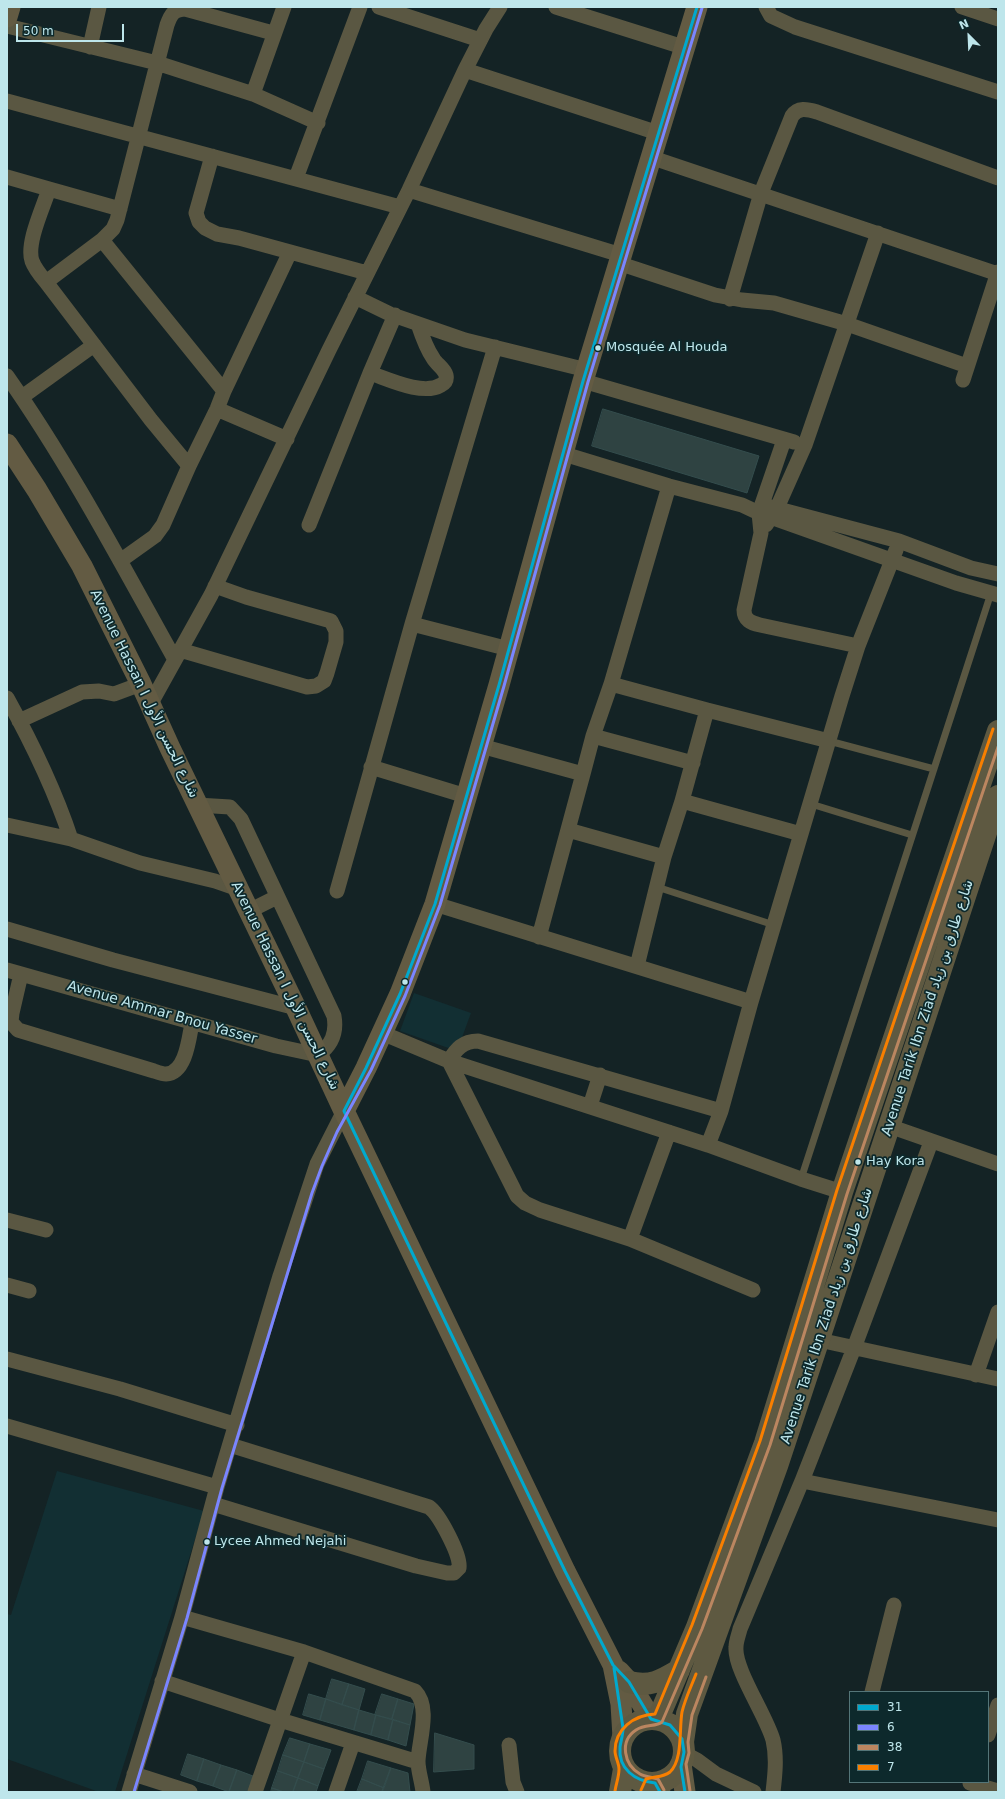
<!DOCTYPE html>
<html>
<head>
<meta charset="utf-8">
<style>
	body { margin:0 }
	#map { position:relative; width:1005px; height:1799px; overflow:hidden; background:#142325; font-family:"DejaVu Sans",sans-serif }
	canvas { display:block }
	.frame { position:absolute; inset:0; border:8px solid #bee6eb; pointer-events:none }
	.legend { position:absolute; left:849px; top:1691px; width:140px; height:92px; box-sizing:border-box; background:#0d292c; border:1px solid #547578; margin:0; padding:5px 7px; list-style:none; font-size:12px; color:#bee6eb }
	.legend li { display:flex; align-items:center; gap:8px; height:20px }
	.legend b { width:20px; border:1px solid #547578 }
	.north { position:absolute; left:949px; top:16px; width:40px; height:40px; -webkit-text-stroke:3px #0d292c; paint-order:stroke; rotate:336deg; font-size:11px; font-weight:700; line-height:16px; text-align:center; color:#bee6eb }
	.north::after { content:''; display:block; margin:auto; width:14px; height:18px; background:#bee6eb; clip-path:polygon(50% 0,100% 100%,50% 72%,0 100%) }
	.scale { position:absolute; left:16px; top:24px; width:108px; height:18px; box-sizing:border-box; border:2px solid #bee6eb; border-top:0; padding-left:5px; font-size:12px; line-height:14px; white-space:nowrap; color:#bee6eb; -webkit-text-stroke:3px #0d292c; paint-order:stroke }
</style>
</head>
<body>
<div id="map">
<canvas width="1005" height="1799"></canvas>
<div class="frame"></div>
<ul class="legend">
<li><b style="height:5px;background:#00a9ce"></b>31</li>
<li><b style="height:5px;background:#7a85ff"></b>6</li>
<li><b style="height:5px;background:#bb8660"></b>38</li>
<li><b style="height:5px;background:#f87f00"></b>7</li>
</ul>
<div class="north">N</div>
<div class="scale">50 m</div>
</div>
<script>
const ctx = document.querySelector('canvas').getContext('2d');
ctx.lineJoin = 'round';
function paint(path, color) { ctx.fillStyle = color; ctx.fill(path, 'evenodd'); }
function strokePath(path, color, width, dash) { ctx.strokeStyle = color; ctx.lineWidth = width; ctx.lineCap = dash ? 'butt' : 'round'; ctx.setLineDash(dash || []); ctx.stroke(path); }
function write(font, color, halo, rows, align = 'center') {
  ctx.font = font + ' "DejaVu Sans","Noto Naskh Arabic",sans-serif'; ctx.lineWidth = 3.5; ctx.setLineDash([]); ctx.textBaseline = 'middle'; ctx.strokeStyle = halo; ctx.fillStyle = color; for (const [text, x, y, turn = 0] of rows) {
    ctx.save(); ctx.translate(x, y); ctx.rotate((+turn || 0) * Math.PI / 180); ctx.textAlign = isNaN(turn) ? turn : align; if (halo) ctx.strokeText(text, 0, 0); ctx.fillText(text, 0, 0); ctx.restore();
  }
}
paint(new Path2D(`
	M 414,993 L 471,1013 L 457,1051 L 400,1031 Z
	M 57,1471 L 204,1511 L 115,1792 L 99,1792 L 7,1759 L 7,1614 L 11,1615 Z`), '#122f33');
const building = new Path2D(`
	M 603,409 L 759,456 L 747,493 L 592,446 Z
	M 332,1679 L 349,1684 L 342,1705 L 326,1699 Z
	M 349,1684 L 365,1689 L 359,1710 L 342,1705 Z
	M 309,1694 L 326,1699 L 320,1720 L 303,1715 Z
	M 382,1694 L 398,1699 L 392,1719 L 375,1715 Z
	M 326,1699 L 359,1710 L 354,1730 L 320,1720 Z
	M 398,1699 L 414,1704 L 410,1725 L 392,1719 Z
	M 359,1710 L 376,1715 L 371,1735 L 354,1730 Z
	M 376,1715 L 393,1720 L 388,1740 L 371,1735 Z
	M 393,1720 L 410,1725 L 406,1746 L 388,1740 Z
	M 435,1733 L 474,1745 L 474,1769 L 434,1772 Z
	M 290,1738 L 310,1744 L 304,1762 L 283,1755 Z
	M 310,1744 L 331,1750 L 324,1769 L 304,1762 Z
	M 188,1754 L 204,1759 L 197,1781 L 181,1775 Z
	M 283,1755 L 304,1762 L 298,1778 L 278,1771 Z
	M 204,1759 L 221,1765 L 213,1786 L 197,1781 Z
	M 368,1761 L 391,1768 L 384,1788 L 362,1779 Z
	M 304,1762 L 324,1769 L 318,1786 L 298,1778 Z
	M 221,1765 L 237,1770 L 229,1792 L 213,1786 Z
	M 391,1768 L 408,1773 L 410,1792 L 382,1792 Z
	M 237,1770 L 253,1776 L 248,1792 L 229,1792 Z
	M 278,1771 L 298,1778 L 293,1792 L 284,1792 L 272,1788 Z
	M 298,1778 L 318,1786 L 316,1792 L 293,1792 Z
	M 362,1779 L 384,1788 L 382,1792 L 357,1792 Z
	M 272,1788 L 284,1792 L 271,1792 Z`);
paint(building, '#2f4342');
strokePath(building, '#344d4d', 1);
strokePath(new Path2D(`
	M 829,741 L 934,769
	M 811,804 L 912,835
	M 657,887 L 774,925
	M 801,1179 L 991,593`), '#5a5742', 7);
strokePath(new Path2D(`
	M 379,7 L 480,40
	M 556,7 L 683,47
	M 766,7 L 771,16 L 795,27 L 998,92
	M 962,7 L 998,19
	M 7,26 L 157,63 L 253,94 L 318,123
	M 90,47 L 99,7
	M 465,70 L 658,133
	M 253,94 L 284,7
	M 7,101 L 400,207
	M 212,156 L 196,213 L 199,222 L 205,228 L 217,234 L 239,238 L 367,273
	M 650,157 L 998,274
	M 7,177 L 49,189 C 43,208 26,243 32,261 C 35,269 41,276 46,282 L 151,420 L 189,466
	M 296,178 L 360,7
	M 49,189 L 120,209
	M 409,190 L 621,255
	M 102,240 L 113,229 L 117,220 L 167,25 C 171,14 173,10 185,9 L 273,33
	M 618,263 L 715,295 L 742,300 L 774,303 L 847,324 L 967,366
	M 46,282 L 102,240 L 224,391 L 217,409 L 189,466 L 163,525 L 155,536 L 120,561
	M 355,297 L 390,314 L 465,340 L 587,370
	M 730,299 L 761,193 L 792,116 C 798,107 807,109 817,112 L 998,178
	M 370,373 C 388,379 423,396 441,385 C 445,383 447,380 446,375 C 444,368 436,364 433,358 C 426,348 422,336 418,324
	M 7,376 C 70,466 121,563 174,658
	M 963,380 L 998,272
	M 583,381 L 794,442
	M 224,391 L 290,252
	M 22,397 L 94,345
	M 217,409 L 287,439
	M 564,454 L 669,486 L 742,505 L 759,513 L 956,583 L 998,595
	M 767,506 L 899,541 L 971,568 L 998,574
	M 309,525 L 370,373 L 395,315
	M 766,525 L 777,508 L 805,445 L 878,233
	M 412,624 L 509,649
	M 858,646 L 896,550
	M 180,650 L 307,687 L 316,686 L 324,681 L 327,673 L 336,642 L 336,631 L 331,621 L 246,597 L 215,586
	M 611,684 L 669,486
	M 7,698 C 32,743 55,791 71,839 L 140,863 L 215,881 L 238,889
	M 151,703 L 211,595 L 329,350 L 409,190 L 465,70 L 486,29 L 500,7
	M 19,721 L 82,692 L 99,691 L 114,694 L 141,684
	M 481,746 L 583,774 L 539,937
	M 693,763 L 593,736 L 611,684 L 707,710 L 829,741
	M 371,767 L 466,796
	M 583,774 L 593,736
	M 682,801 L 707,710
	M 7,825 L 71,839
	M 568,830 L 664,857
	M 337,891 L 412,624 L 495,347
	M 435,904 L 751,1002 L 842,696 L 858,646 L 760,625 C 751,623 744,620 744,610 L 761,533 L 759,513 L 784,440
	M 249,911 L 277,897
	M 7,929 L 113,960 L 296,1008
	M 637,966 L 664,857 L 682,801 L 801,834
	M 7,970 L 276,1046 L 318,1055 C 332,1045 337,1033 334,1016 L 241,819 L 230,807 L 197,805
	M 21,974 L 12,1013 L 11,1022 L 18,1030 L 154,1071 C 157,1072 162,1074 166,1074 C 186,1073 189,1038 192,1023
	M 382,1033 L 449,1061 L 708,1145 L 801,1179 L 842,1192
	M 590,1106 L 600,1075
	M 721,1111 L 478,1041 C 463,1041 456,1049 449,1061 L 513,1188 L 517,1196 L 525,1203 L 540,1210 L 630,1239 L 753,1290
	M 889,1126 L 998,1164
	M 708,1145 L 721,1111 L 751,1002
	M 7,1220 L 46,1230
	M 630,1239 L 669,1132
	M 7,1285 L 29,1291
	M 819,1340 L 998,1379
	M 7,1359 L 120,1389 L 237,1425
	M 976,1375 L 998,1312
	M 7,1426 L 217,1487
	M 802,1481 L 998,1520
	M 213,1504 L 416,1566 L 447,1573 L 454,1573 L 459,1568 C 461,1555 439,1514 429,1507 L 230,1445
	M 182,1617 L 304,1652 L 415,1691 C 431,1707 419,1740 418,1761 C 418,1771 422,1782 423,1792
	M 162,1681 L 280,1720 L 418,1762
	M 872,1692 L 894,1605
	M 988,1735 L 998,1705
	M 509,1745 L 513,1782 L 517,1792
	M 684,1753 L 697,1760 L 716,1774 L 754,1792
	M 134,1774 L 190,1792
	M 970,1783 L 998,1791
	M 129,1792 L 182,1617 L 217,1487 L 280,1276 L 317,1164 L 344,1111
	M 255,1792 L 304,1652
	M 336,1792 L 353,1743
	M 773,1792 C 775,1775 777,1757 773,1740 C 766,1715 734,1669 736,1647 C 736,1641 739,1634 740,1629 L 802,1481 L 854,1348 L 931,1142`), '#5a5742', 15);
strokePath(new Path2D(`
	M 7,17 L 10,7
	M 7,444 L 37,490 L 82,566 L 141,684 L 170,748 L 296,1008 L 344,1111 L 565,1571 L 613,1665 L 621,1704 L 623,1737
	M 344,1111 L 366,1068 L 400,994 L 435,904 L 499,685 L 583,381 L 697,7
	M 619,1671 L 629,1682 L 651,1719
	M 681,1764 L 685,1792
	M 655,1783 L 660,1792`), '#635b43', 21);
strokePath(new Path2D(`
	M 629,1682 C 650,1687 661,1681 679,1670
	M620 1751a32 32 0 1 1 64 0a32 32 0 1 1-64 0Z
	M 658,1719 L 697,1627 L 765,1443 L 842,1192 L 998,731
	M 683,1742 L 687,1714 L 777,1466 L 998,796
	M 620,1792 L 624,1769`), '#5e5941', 22);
strokePath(new Path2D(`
	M 344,1111 L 366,1068 L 400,994 L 435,904 L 499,685 L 583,381 L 697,7
	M 344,1111 L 565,1571 L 613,1665 L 629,1682 L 651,1719 L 670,1725 L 682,1739 L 684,1752 L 681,1767 L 685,1792
	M 614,1668 L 623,1728 C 623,1735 621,1740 620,1747 C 618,1769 635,1781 655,1783 L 660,1792`), '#00a9ce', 3);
strokePath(new Path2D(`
	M 134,1792 L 187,1618 L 222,1488 L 312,1193 L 322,1166 L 337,1132 L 371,1070 L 405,996 L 440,905 L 504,686 L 588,382 L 702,8`), '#7a85ff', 3);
strokePath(new Path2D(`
	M 664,1790 L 658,1779 C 652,1777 645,1777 640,1774 C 624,1765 619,1741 636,1730 C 645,1724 656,1727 662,1722 L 702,1629 L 770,1445 L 847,1194 L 998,747
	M 690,1791 L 686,1764 L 689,1753 L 688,1742 L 692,1715 L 706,1677`), '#bb8660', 3);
strokePath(new Path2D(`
	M 641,1790 L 646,1779 C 654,1776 663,1778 670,1772 C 683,1760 679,1729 682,1712 C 685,1699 691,1687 696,1674
	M 615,1791 C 616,1784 619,1777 619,1769 C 619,1763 615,1757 615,1751 C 615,1729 634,1715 655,1714 L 692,1625 L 760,1441 L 837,1190 L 993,729`), '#f87f00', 3);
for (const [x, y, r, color] of [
	[598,348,3.5,"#bee6eb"],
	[405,982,3.5,"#bee6eb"],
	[858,1162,3.5,"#bee6eb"],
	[207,1542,3.5,"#bee6eb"]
]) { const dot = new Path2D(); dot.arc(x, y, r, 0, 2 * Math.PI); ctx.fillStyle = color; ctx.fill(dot); strokePath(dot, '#0d292c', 1.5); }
write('13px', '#bee6eb', '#0d292c', [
	["Mosquée Al Houda",606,348],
	["Hay Kora",866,1162],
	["Lycee Ahmed Nejahi",214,1542]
], 'left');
write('14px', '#bee6eb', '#0d292c', [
	["Avenue Hassan I شارع الحسن الأول",144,694,64],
	["Avenue Hassan I شارع الحسن الأول",285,986,64],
	["Avenue Tarik Ibn Ziad شارع طارق بن زياد",928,1008,-72],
	["Avenue Ammar Bnou Yasser",162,1013,16],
	["Avenue Tarik Ibn Ziad شارع طارق بن زياد",827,1316,-72]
]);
</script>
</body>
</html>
